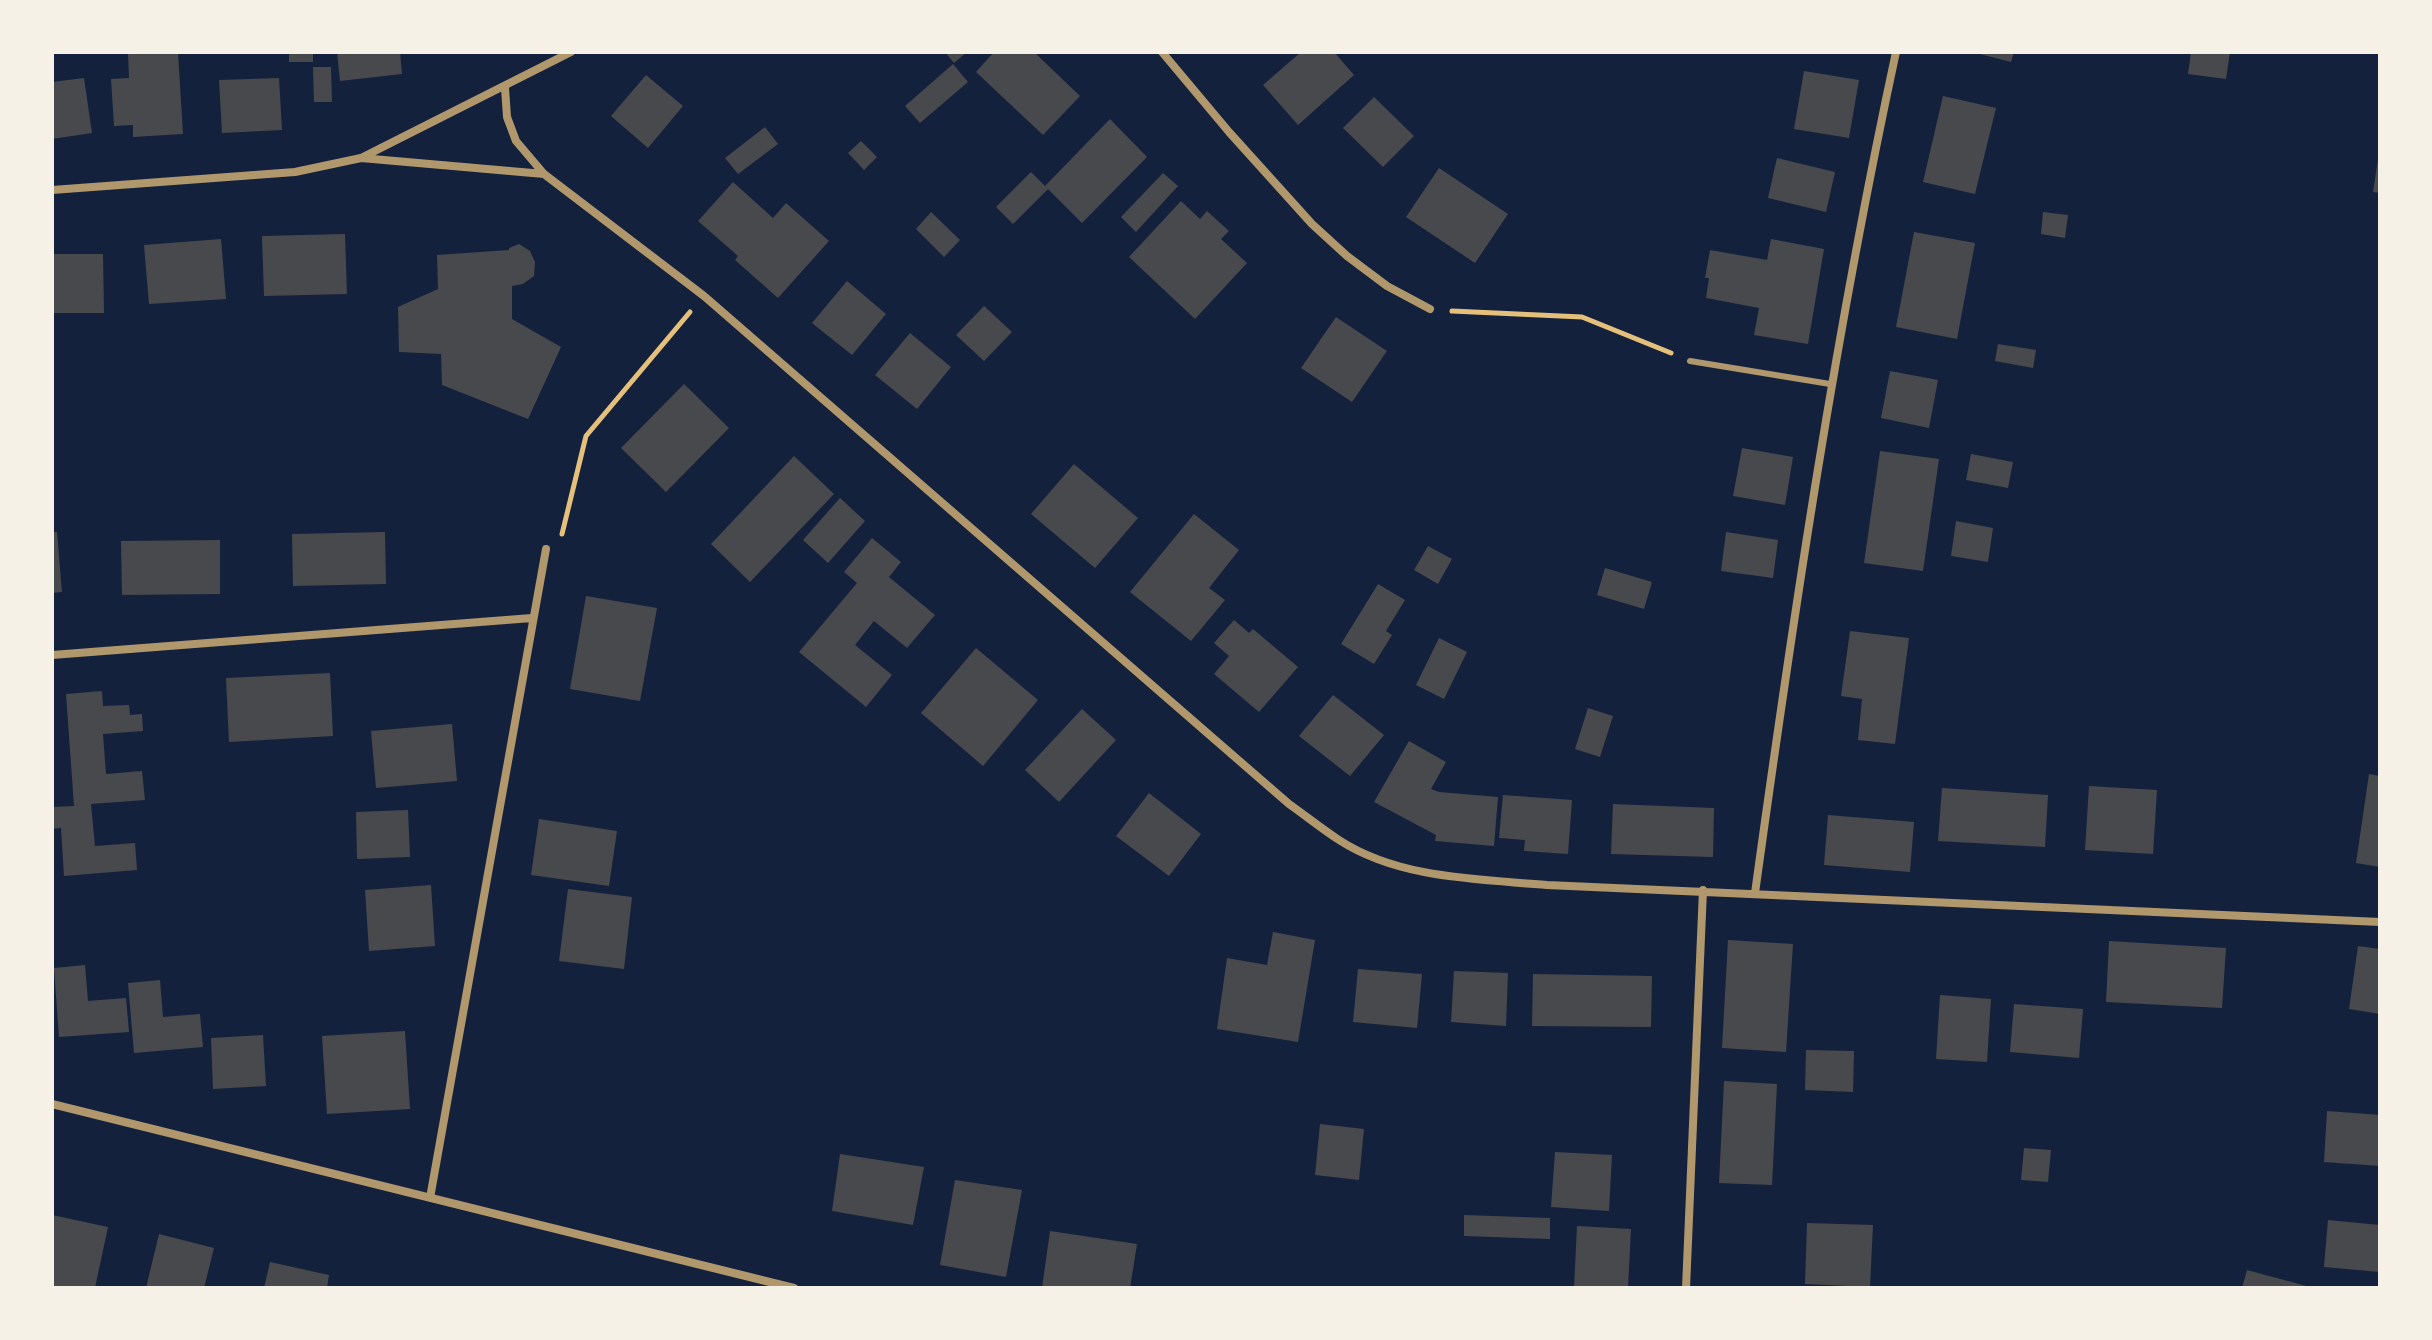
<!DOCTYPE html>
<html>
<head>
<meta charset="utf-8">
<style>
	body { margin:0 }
	#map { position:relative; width:2432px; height:1340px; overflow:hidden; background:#14213d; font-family:"Roboto Condensed",sans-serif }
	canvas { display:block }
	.frame { position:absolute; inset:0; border:54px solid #f6f1e7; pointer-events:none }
</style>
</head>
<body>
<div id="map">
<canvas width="2432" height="1340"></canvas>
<div class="frame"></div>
</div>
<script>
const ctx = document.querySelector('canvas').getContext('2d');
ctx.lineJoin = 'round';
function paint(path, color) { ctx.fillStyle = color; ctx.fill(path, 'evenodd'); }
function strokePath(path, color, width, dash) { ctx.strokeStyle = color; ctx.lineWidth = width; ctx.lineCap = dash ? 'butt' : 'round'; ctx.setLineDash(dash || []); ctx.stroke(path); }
paint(new Path2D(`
	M 178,52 L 183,134 L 133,137 L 133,125 L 114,126 L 111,79 L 129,78 L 128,54 Z
	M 289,52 L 313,52 L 313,62 L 289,62 Z
	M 337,52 L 400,52 L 402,74 L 340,81 Z
	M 945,52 L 967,52 L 954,63 Z
	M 994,52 L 1034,52 L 1080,96 L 1043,135 L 976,72 Z
	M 1301,52 L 1334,52 L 1354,75 L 1298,125 L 1263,85 Z
	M 1972,52 L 2014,52 L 2011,62 Z
	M 2191,52 L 2230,52 L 2226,79 L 2188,74 Z
	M 953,64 L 968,82 L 920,123 L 905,106 Z
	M 313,67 L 331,67 L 332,102 L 314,102 Z
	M 1804,71 L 1859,80 L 1849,138 L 1794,129 Z
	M 646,75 L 683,106 L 648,148 L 611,116 Z
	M 84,78 L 92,133 L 52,139 L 52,82 Z
	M 279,78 L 282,130 L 222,133 L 219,80 Z
	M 1943,96 L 1996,108 L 1975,194 L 1923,182 Z
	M 1374,97 L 1414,136 L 1383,167 L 1343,128 Z
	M 1110,119 L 1147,157 L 1082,223 L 1048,189 L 1013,224 L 996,207 L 1031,172 L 1045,186 Z
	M 765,127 L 778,144 L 738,174 L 725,158 Z
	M 861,141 L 877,157 L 864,170 L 848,153 Z
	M 1777,158 L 1835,172 L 1826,212 L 1768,198 Z
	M 2378,159 L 2380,160 L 2380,193 L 2373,192 Z
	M 1439,168 L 1508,214 L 1475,263 L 1406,217 Z
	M 1163,173 L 1178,186 L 1136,232 L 1121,217 Z
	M 733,182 L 773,218 L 786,203 L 829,241 L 778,298 L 735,260 L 738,256 L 698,221 Z
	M 1181,201 L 1200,219 L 1207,211 L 1229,231 L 1221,239 L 1247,263 L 1195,319 L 1129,257 Z
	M 931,212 L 960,240 L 944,257 L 916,229 Z
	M 2043,212 L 2068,215 L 2065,238 L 2041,234 Z
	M 1914,232 L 1975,243 L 1957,339 L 1896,327 Z
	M 345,234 L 347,294 L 264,296 L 262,236 Z
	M 221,239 L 226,299 L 149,304 L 144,245 Z
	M 1771,239 L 1824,249 L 1808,344 L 1754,335 L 1759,308 L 1706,298 L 1709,278 L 1705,278 L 1710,250 L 1767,260 Z
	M 519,244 L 530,251 L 535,262 L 534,276 L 523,284 L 512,286 L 512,319 L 561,347 L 528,419 L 442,385 L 441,354 L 399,352 L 398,307 L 438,289 L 437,255 L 509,250 L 509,248 Z
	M 52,254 L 103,254 L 104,313 L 52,313 Z
	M 847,281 L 886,314 L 852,355 L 812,323 Z
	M 984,306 L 1012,332 L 984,361 L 956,335 Z
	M 1336,317 L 1387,351 L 1352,402 L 1301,368 Z
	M 910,333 L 951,367 L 917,409 L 875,375 Z
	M 1998,344 L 2036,350 L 2033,368 L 1995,361 Z
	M 1890,371 L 1938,380 L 1929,428 L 1881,418 Z
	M 684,384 L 729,428 L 666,492 L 621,448 Z
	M 1742,448 L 1793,457 L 1785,505 L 1733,496 Z
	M 1880,451 L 1939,459 L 1923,571 L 1864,563 Z
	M 1971,454 L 2013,462 L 2008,488 L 1966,480 Z
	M 794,456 L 834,494 L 750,582 L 711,544 Z
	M 1074,464 L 1138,518 L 1095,568 L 1031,514 Z
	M 840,498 L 865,521 L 828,563 L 803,540 Z
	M 1194,514 L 1239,550 L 1209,588 L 1225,600 L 1191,641 L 1130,592 Z
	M 1956,521 L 1993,528 L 1988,562 L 1951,556 Z
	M 52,532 L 57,532 L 62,592 L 52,593 Z
	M 385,532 L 386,584 L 293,586 L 292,534 Z
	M 1726,532 L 1778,540 L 1773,578 L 1721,571 Z
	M 872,538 L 901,562 L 889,577 L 935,615 L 907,648 L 874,621 L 855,645 L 892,675 L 866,707 L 799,652 L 857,583 L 844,572 Z
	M 220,540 L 220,594 L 122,595 L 121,541 Z
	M 1428,546 L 1452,559 L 1438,584 L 1414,570 Z
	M 1605,568 L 1652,582 L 1644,609 L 1597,595 Z
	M 1378,584 L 1405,600 L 1386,631 L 1392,635 L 1374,664 L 1341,644 Z
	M 586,596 L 657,608 L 640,701 L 570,689 Z
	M 1234,620 L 1249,633 L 1253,629 L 1298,667 L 1259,712 L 1214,674 L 1229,656 L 1214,643 Z
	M 1850,631 L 1909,638 L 1895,744 L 1858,740 L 1862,699 L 1841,696 Z
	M 1439,638 L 1467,652 L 1444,699 L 1416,685 Z
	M 976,648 L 1038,700 L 983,766 L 921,713 Z
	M 330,673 L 333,736 L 229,742 L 226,678 Z
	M 102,691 L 103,706 L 129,705 L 130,715 L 142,714 L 143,731 L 103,734 L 106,774 L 142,771 L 145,800 L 91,804 L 95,846 L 135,843 L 137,870 L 64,876 L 61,828 L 52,829 L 52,807 L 74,806 L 66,694 Z
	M 1333,695 L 1384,735 L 1350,776 L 1299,736 Z
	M 1588,708 L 1613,716 L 1600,757 L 1575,749 Z
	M 1082,709 L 1116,740 L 1059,802 L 1025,770 Z
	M 452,724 L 457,781 L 376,788 L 371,731 Z
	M 1409,741 L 1446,762 L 1431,789 L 1439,792 L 1498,797 L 1494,846 L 1435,841 L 1436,835 L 1374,802 Z
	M 2369,774 L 2380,776 L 2380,867 L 2356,863 Z
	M 2089,786 L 2157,790 L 2153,854 L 2085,850 Z
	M 1942,788 L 2048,795 L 2045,847 L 1938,841 Z
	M 1149,793 L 1201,834 L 1169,876 L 1116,836 Z
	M 1503,795 L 1572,800 L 1568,854 L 1524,851 L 1525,840 L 1499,838 Z
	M 1613,804 L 1714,808 L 1713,857 L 1611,854 Z
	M 408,810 L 410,857 L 357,859 L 356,812 Z
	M 1828,815 L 1914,822 L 1910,872 L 1824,865 Z
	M 539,819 L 617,831 L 609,886 L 531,875 Z
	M 431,885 L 435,946 L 369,951 L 365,890 Z
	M 568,889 L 632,897 L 624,969 L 559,961 Z
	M 1273,932 L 1315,940 L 1298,1042 L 1217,1029 L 1227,958 L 1267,965 Z
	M 1728,940 L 1793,944 L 1786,1052 L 1722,1048 Z
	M 2109,941 L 2226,948 L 2222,1008 L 2106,1002 Z
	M 2358,946 L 2380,949 L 2380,1014 L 2349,1009 Z
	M 85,965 L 88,1001 L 126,998 L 129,1032 L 59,1037 L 54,968 Z
	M 1358,969 L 1422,974 L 1417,1028 L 1353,1022 Z
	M 1454,971 L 1508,973 L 1506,1026 L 1451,1022 Z
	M 1533,974 L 1652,976 L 1651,1027 L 1532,1026 Z
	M 160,980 L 163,1017 L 200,1014 L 203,1047 L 134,1053 L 128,983 Z
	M 1940,995 L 1991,999 L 1987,1062 L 1936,1059 Z
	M 2014,1004 L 2083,1009 L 2079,1058 L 2010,1052 Z
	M 405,1031 L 410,1109 L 327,1114 L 322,1036 Z
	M 263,1035 L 266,1086 L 213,1089 L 211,1038 Z
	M 1806,1050 L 1854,1051 L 1853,1092 L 1805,1090 Z
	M 1724,1081 L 1777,1084 L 1772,1185 L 1719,1183 Z
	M 2327,1111 L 2380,1115 L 2380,1166 L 2324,1162 Z
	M 1320,1124 L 1364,1129 L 1359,1180 L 1315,1175 Z
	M 2024,1148 L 2051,1150 L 2048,1182 L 2021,1180 Z
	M 1555,1152 L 1612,1155 L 1609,1211 L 1551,1207 Z
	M 840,1154 L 924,1167 L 913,1225 L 832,1211 Z
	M 955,1180 L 1022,1190 L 1006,1277 L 940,1265 Z
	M 52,1215 L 108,1227 L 95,1288 L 52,1288 Z
	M 1464,1215 L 1550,1218 L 1550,1239 L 1464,1236 Z
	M 2328,1220 L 2380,1225 L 2380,1272 L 2324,1267 Z
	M 1807,1223 L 1873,1225 L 1870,1287 L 1805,1284 Z
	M 1577,1226 L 1631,1229 L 1628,1288 L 1574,1288 Z
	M 1050,1231 L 1137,1244 L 1130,1288 L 1042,1288 Z
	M 159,1234 L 214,1248 L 204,1288 L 146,1288 Z
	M 270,1262 L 329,1275 L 327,1288 L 264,1288 Z
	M 2247,1270 L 2310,1287 L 2310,1288 L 2242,1288 Z`), '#48494c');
strokePath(new Path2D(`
	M 1452,311 L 1582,317 L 1671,353
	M 562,534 L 586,436 L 690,312`), '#e5c07b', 5);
strokePath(new Path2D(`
	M 1690,361 L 1830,384`), '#b1986c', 6);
strokePath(new Path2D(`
	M 1162,52 L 1229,132 L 1312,224 L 1347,256 L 1387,286 L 1430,309
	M 505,88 L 507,117 L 516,141 L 544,174 L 704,296 L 1289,804 C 1306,816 1322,829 1339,840 C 1399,879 1478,879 1547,885 L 2380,922
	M 361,158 L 544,174
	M 52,190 L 295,172 L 361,158 L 571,52
	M 52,655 L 532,618
	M 1755,893 C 1794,611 1836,330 1896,52
	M 52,1104 L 794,1288
	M 430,1198 L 546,549
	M 1686,1288 L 1703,890`), '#b1986c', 8);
</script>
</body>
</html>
